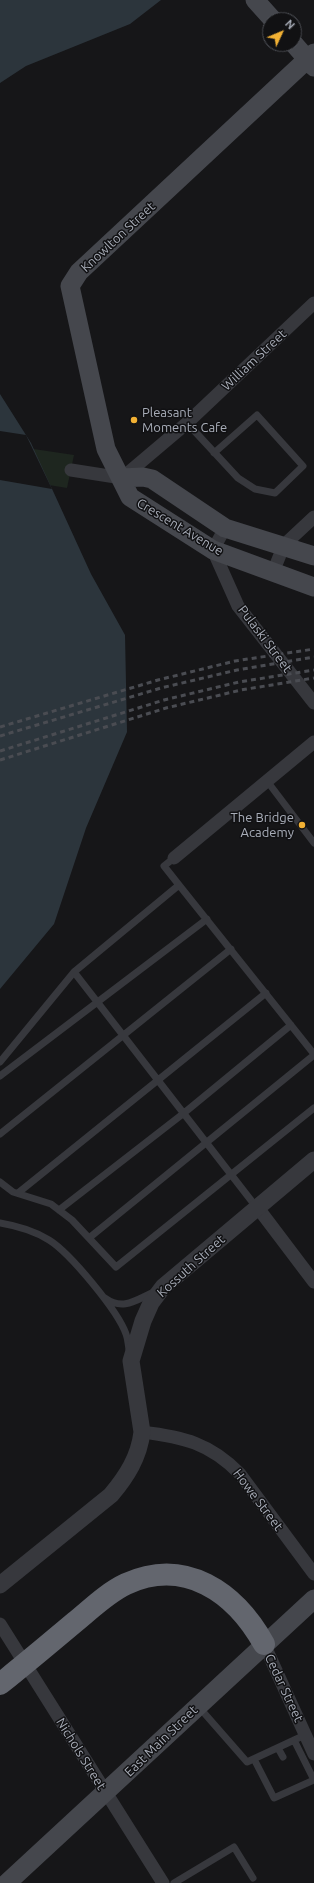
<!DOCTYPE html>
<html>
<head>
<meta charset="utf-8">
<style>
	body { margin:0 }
	#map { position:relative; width:314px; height:1883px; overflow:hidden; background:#161618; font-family:Ubuntu,sans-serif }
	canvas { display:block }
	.north { position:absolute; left:262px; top:12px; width:40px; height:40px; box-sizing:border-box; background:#111113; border:1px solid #4d4f55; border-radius:50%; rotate:46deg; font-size:11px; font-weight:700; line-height:16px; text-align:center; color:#a8adb8 }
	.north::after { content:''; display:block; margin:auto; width:14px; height:18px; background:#f2b134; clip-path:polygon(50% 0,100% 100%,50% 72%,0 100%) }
</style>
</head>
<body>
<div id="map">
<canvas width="314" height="1883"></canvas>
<div class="north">N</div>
</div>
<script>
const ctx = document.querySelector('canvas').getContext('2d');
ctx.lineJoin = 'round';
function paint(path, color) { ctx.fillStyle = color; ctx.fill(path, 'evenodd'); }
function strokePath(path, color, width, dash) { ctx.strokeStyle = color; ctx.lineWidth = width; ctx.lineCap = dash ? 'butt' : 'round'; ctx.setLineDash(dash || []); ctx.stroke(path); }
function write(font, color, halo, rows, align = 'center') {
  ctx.font = font + ' Ubuntu,sans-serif'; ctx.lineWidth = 3; ctx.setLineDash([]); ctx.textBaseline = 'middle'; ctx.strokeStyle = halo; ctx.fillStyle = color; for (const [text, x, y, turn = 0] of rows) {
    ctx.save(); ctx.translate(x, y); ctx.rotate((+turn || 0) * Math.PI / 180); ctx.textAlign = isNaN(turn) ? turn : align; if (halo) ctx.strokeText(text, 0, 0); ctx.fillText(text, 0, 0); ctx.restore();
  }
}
paint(new Path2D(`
	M 0,444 L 74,455 L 67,488 L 0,477 Z`), '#1e261f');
paint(new Path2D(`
	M 0,0 L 161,0 L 130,24 L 26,66 L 0,83 Z
	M 0,394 L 31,443 L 91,574 L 125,635 L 127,732 L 86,828 L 54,924 L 0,989 Z`), '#2c353c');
paint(new Path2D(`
	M 0,431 L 26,435 L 52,489 L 0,480 Z`), '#161618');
strokePath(new Path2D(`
	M 187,423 L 238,478 L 255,489 L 275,493 L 303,466 L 257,415 L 214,453
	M 267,781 L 314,843
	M 174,858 L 164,866 L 179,885
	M 74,972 L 179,885 L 314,1054
	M 0,1062 L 74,972 L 257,1208
	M 0,1076 L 207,919
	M 0,1134 L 231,949
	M 0,1182 L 13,1192 L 51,1204 L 72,1220 L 116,1267 L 314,1108
	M 18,1193 L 266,993
	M 59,1210 L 184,1113 L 291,1025
	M 0,1223 C 18,1226 33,1230 49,1240 C 70,1253 118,1311 126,1334 C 128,1339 128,1344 129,1349
	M 89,1238 L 314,1055
	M 105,1298 C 123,1311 136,1300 154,1292
	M 198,1706 L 247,1762 L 305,1735
	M 278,1748 L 283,1757
	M 254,1759 L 274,1798 L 314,1780 L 294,1740
	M 174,1883 L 234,1847 L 253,1878`), '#37383d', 7);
strokePath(new Path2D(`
	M 71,470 L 122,478 L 187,423 L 314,303
	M 225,528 L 213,550 L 238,606 L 314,703
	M 273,572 L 284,545 L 314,517
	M 174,858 L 314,742
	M 258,1208 L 314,1282
	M 142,1432 C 183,1437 210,1443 240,1474 L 314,1574
	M 0,1624 L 163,1883
	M 264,1644 L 314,1754`), '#37383d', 13);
strokePath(new Path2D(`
	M 0,1585 L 111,1495 C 127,1476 139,1457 142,1432 L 131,1361 L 143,1321 L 151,1303 L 163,1287 L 314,1160`), '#37383d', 17);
strokePath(new Path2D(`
	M 255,0 L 273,20
	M 294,44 L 314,67
	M 314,53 L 79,272 L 70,286 L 106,449 L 130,497 L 213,550 L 314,587
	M 122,478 L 143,477 L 152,479 L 225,528 L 314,556
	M 7,1883 L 314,1599`), '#45474d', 19);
strokePath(new Path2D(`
	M 0,1684 C 25,1664 50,1643 75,1622 C 91,1609 107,1593 126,1584 C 185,1557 235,1592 264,1644`), '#63666e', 22);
strokePath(new Path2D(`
	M 0,727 L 158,680 L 235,661 L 314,649
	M 0,736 L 161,688 L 237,670 L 314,657
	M 0,751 L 164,700 L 239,682 L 314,670
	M 0,760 L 166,708 L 241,690 L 314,678`), '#4a4c52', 3, [5, 4]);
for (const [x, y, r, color] of [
	[134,420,4,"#f2b134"],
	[302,825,4,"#f2b134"]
]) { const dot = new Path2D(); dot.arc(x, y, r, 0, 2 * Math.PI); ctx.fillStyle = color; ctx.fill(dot); strokePath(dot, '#111113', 1.5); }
write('13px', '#a8adb8', '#111113', [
	["Knowlton Street",118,237,-43],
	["William Street",254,360,-43],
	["Crescent Avenue",180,527,31],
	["Pulaski Street",265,639,53],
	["Kossuth Street",191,1266,-42],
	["Howe Street",258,1500,53],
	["Cedar Street",284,1688,65],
	["East Main Street",161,1741,-44],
	["Nichols Street",81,1754,58]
]);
write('13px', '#a8adb8', '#111113', [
	["Pleasant",142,413],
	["Moments Cafe",142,428],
	["The Bridge",294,818,"right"],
	["Academy",294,833,"right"]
], 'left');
</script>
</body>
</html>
